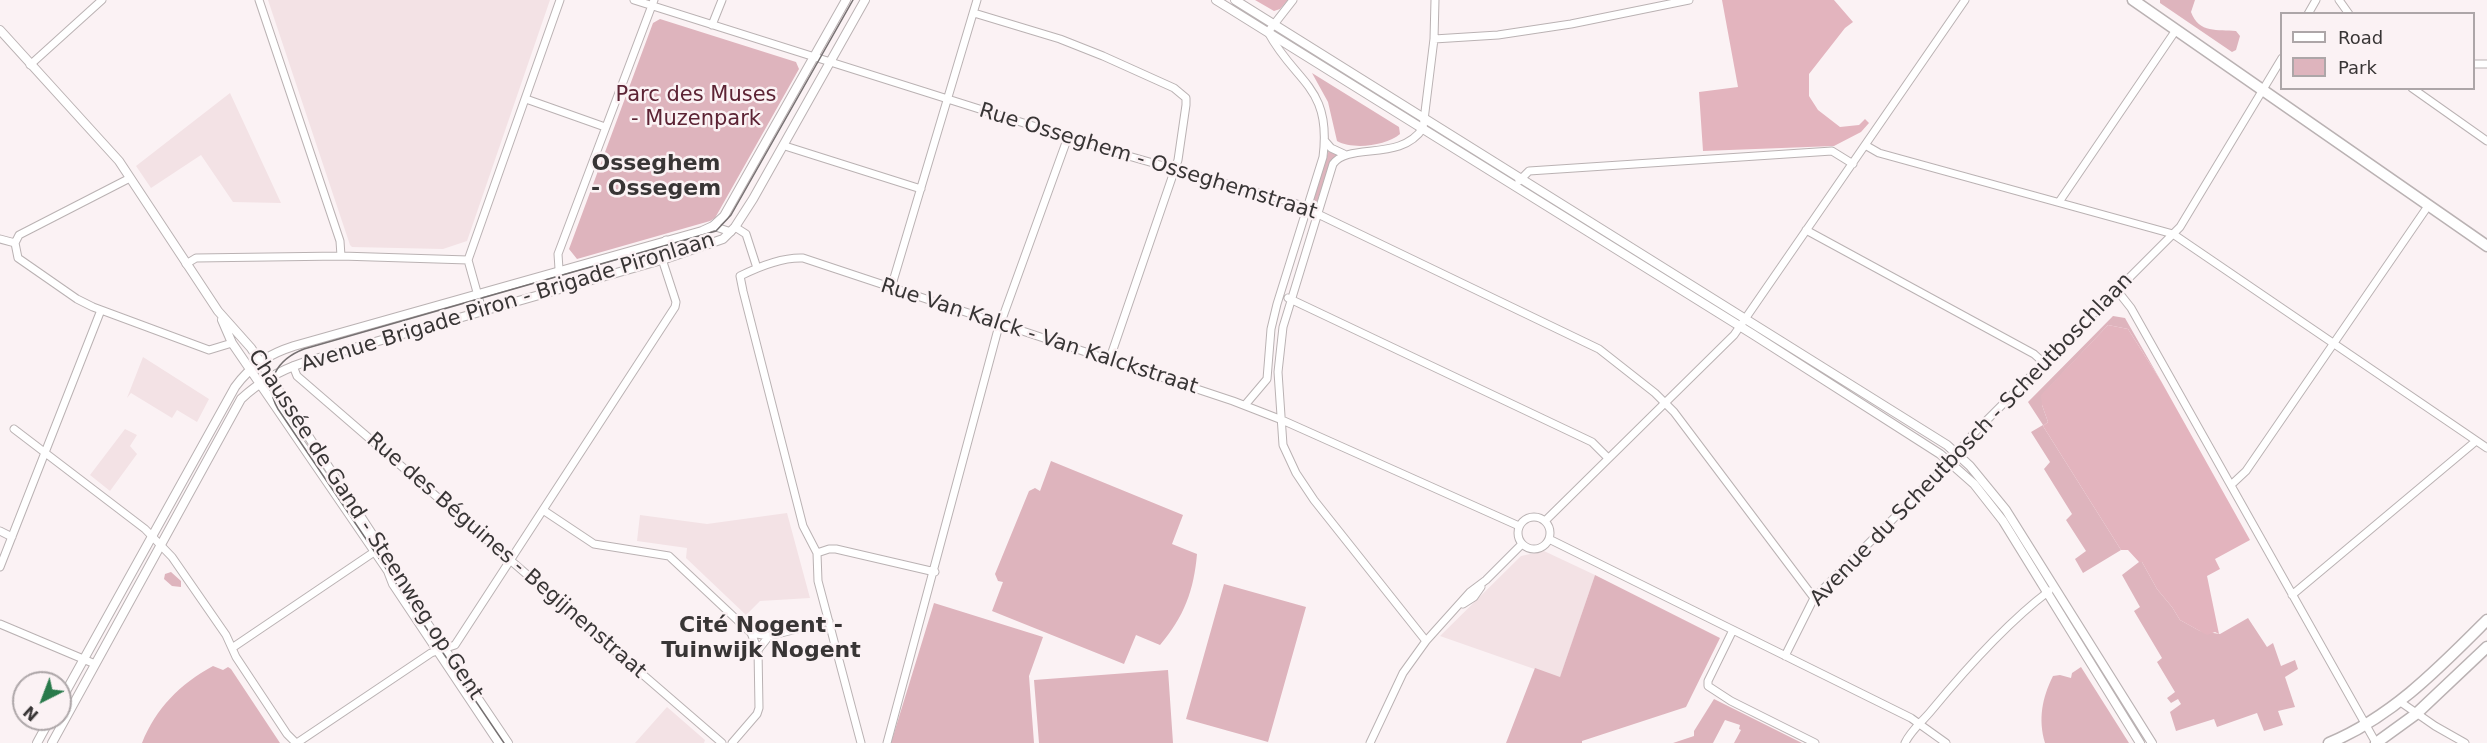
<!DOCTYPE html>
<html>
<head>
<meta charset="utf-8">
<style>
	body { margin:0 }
	#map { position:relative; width:2487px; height:743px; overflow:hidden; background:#fbf2f4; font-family:"DejaVu Sans",sans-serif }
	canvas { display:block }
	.legend { position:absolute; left:2280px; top:12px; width:195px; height:78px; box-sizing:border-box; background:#fbf2f4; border:2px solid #ada6a8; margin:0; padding:8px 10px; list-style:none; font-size:18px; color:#383535 }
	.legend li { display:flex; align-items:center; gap:12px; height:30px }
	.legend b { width:30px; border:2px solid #ada6a8 }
	.north { position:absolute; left:12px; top:671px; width:60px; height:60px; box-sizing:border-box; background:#fbf2f4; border:2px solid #ada6a8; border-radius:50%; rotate:222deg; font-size:16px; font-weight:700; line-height:24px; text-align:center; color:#383535 }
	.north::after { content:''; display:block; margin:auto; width:21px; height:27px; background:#297a4b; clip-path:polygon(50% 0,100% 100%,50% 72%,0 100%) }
</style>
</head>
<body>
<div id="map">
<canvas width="2487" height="743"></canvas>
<ul class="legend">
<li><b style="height:8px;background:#fff"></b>Road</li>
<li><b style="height:16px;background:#deb4bd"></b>Park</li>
</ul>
<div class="north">N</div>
</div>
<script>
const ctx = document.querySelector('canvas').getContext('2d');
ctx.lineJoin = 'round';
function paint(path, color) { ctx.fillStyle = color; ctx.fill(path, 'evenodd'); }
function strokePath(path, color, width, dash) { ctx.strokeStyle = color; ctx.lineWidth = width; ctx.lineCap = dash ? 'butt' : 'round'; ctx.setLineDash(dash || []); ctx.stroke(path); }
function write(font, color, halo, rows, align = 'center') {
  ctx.font = font + ' "DejaVu Sans",sans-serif'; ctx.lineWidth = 5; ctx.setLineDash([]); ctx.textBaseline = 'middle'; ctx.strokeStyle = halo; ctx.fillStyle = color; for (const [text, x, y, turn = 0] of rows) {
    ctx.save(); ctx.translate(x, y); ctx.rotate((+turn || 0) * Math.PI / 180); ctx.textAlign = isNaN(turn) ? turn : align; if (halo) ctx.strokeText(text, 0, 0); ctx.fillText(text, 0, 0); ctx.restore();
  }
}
paint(new Path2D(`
	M 268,0 L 550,0 L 467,241 L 443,249 L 352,247 L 350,245 Z
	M 230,93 L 281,203 L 233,202 L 201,155 L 151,188 L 136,166 Z
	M 143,357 L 209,399 L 197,422 L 177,410 L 172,418 L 131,393 L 127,398 Z
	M 125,429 L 137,435 L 130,446 L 137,454 L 110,491 L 90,475 Z
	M 787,513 L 810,598 L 760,601 L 746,615 L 686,558 L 687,548 L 637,541 L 640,515 L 707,524 Z
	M 1544,551 L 1595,575 L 1560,678 L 1440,636 L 1521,556 Z
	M 667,707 L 705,740 L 704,743 L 635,743 Z`), '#f3e2e5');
paint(new Path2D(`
	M 2160,0 L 2195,0 L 2191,12 C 2199,34 2218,29 2236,31 L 2240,36 L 2236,50 L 2232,52 L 2160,3 Z
	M 660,19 L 796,62 L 799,69 L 715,218 L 710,221 L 577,259 L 569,249 L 653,23 Z
	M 1312,73 L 1399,127 L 1400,134 C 1386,146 1353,150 1337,141 L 1328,102 Z
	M 1329,150 L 1337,155 L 1330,163 L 1317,202 L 1312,199 Z
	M 2113,316 L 2125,318 L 2161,381 L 2128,329 L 2108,325 L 2042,395 L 2042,405 L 2048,422 L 2043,426 L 2121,550 L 2083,573 L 2075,559 L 2086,551 L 2066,520 L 2072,514 L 2044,469 L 2050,462 L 2031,432 L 2043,425 L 2028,402 Z
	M 1051,461 L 1183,515 L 1172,544 L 1197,554 C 1194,590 1184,617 1160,645 L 1136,635 L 1124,664 L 992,611 L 1003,582 L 998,581 L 995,574 L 1029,491 L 1035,488 L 1040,491 Z
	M 2139,562 L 2142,562 L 2157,589 L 2172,607 L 2180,620 L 2200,631 L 2220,634 L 2248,618 L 2267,647 L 2273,643 L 2281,666 L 2295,660 L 2298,669 L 2285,677 L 2295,707 L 2278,711 L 2283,725 L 2264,731 L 2257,713 L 2217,727 L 2214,719 L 2176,731 L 2170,712 L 2181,704 L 2178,699 L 2171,703 L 2167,698 L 2175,692 L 2157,662 L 2162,658 L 2134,611 L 2140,607 L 2122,575 Z
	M 171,572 L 181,581 L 181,587 L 172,586 L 164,579 L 165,574 Z
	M 1595,575 L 1720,638 L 1686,707 L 1582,741 L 1582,743 L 1506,743 L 1535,668 L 1560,677 Z
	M 1224,584 L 1306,607 L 1268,742 L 1186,719 Z
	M 934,603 L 1043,637 L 1029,676 L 1034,743 L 891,743 Z
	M 213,666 L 223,670 L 228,667 L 231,669 L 280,743 L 142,743 C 156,708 180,684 213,666 Z
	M 2081,667 L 2129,743 L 2045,743 C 2038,719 2042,698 2053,676 L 2060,675 L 2071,678 L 2072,673 Z
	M 1168,670 L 1173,743 L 1039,743 L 1034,680 Z
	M 1714,699 L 1802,743 L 1734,743 L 1741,730 L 1739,729 L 1740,725 L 1725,720 L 1713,743 L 1673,743 L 1694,736 L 1694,731 Z`), '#deb4bd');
paint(new Path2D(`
	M 1255,0 L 1288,0 L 1280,9 L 1274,11 Z
	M 1722,0 L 1834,0 L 1853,22 L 1845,28 L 1809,74 L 1809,96 L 1818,110 L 1840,127 L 1859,125 L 1865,119 L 1869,123 L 1861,132 L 1834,146 L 1703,151 L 1699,92 L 1738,87 Z
	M 2108,325 L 2128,329 L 2161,381 L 2250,540 L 2215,559 L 2220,569 L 2207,576 L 2219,634 L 2215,632 L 2207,635 L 2180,620 L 2172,607 L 2157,589 L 2142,562 L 2139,562 L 2128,550 L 2121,550 L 2043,426 L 2048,422 L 2042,405 L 2041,395 Z`), '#e3b4be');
const minor = new Path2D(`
	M 259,0 L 340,241 L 341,256
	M 634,0 L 1125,155 L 1297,204 L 1599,349 L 1655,393 L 1674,412 L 1814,598
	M 2339,0 L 2349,14
	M 974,13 L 1060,39 L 1103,56 L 1174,88 L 1186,98 L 1186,105 L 1178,160 L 1109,361
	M 2308,14 L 2316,0
	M 712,25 L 722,0
	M 1434,39 L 1498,35 L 1571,24 L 1689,0
	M 2474,64 L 2487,64
	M 30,65 L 102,0
	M 2412,88 L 2487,141
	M 526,99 L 605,127
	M 1325,141 L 1331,148 L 1344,154
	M 1865,145 L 1879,153 L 2173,234 L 2487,448
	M 785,146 L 921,189
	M 1519,181 L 1529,171 L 1832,151 L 1853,164
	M 2059,202 L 2176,30
	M 713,226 L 731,232
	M 735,227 L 746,234 L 757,268
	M 1806,230 L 2034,354 L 2044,363
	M 0,239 L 15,243
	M 15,243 L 18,258 L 77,299 L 93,307 L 209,350 L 232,343
	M 15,243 L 19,235 L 130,178
	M 186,264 L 196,258 L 341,256 L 468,260
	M 559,269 L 558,254 L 654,0
	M 891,288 L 977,0
	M 2116,289 L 2131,308 L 2376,743
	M 1288,298 L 1592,442 L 1608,458
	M 482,310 L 468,260 L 560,0
	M 293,366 L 297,376 L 722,743
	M 1245,405 L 1267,379 L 1271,329 L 1277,304 L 1323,157 C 1332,86 1295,83 1268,32 L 1293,0
	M 14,429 L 145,529 L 172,557 L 226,635 L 236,657 L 287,734 L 296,743
	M 2231,485 L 2246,471 L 2428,206
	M 543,510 L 594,544 L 669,556 L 751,633 L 758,650
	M1518 533a16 16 0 1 1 32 0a16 16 0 1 1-32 0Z
	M 1545,521 L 1734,335 L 1965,0
	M 0,531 L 12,537
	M 1549,539 L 1911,718 L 1946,743
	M 817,553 L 829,549 L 836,549 L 935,572
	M 0,567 L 101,310
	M 2292,595 L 2476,441
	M 1463,604 L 1474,597 L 1481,587
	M 0,624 L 95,664
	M 1733,630 L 1708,681 L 1708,686 L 1731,701 L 1815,743
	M 751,633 L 769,636
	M 1426,641 L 1314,500 L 1296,473 L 1283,445 L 1278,372 L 1283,327 L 1333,164 C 1349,142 1401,162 1423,128 L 1434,39 L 1435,0
	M 232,648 L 377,550
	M 1785,656 L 1814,598 L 1942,470 L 1976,431 L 2180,227 L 2282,58
	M 2399,701 L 2435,726 L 2465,743
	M 297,743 L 431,653 L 455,645 L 675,307 L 676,302 L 662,259 L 666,240
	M 732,743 L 757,714 L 759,708 L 758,650 L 769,636 L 829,621
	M 861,743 L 818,581 L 817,553 L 803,526 L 743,291 L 740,276 C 758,267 782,257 803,258 L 1233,401 L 1282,420 L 1519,526
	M 887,743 L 997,333 L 1068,137
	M 1370,743 L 1403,673 L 1426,641 L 1470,592 L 1486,580 L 1522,544
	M 1905,743 C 1911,730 1922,722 1931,711 C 1964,671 2008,622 2049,591`);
const tertiary = new Path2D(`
	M 1216,0 L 1754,335 L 1940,454 L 1974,484 L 2003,521 L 2140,743
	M 1235,0 L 1947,445 L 1970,466 L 2006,510 L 2152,743
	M 0,30 L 119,161 L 218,311 L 251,348 L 370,531 L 393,567 L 398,580 L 508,743
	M 222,320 L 232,343 L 388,571 L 393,584 L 499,743
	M 60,702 L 235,387 C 251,365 269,354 294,346 L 702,231 L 713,226 L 724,216 L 846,0
	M 37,743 L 50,719
	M 52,743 L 241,399 C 260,381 281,370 305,362 L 665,259 L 723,239 L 735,227 L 753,199 L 865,0`);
const primary = new Path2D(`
	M 2133,0 L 2487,246
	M 2329,743 C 2392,717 2440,667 2487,620
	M 2376,743 L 2416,714 L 2487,647`);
strokePath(minor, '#bab2b3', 9);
strokePath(tertiary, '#bab2b3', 10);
strokePath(primary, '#bab2b3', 13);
strokePath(minor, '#fff', 7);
strokePath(tertiary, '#fff', 8);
strokePath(primary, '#fff', 10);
strokePath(new Path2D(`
	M 504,743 L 278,409 C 262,382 278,359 304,349 L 716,231 L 731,215 L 853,0`), '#757071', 1.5);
write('21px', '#5c2334', '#fbf2f4', [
	["Parc des Muses",696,96],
	["- Muzenpark",696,120]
]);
write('21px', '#383535', '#fbf2f4', [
	["Rue Osseghem - Osseghemstraat",1148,162,17],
	["Avenue Brigade Piron - Brigade Pironlaan",508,303,-17],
	["Rue Van Kalck - Van Kalckstraat",1039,337,18],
	["Avenue du Scheutbosch - Scheutboschlaan",1972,440,-46],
	["Chaussée de Gand - Steenweg op Gent",365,525,57],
	["Rue des Béguines - Begijnenstraat",506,556,41]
]);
write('bold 22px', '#383535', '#fbf2f4', [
	["Osseghem",656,164],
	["- Ossegem",656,189],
	["Cité Nogent -",761,626],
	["Tuinwijk Nogent",761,651]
]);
</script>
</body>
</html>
